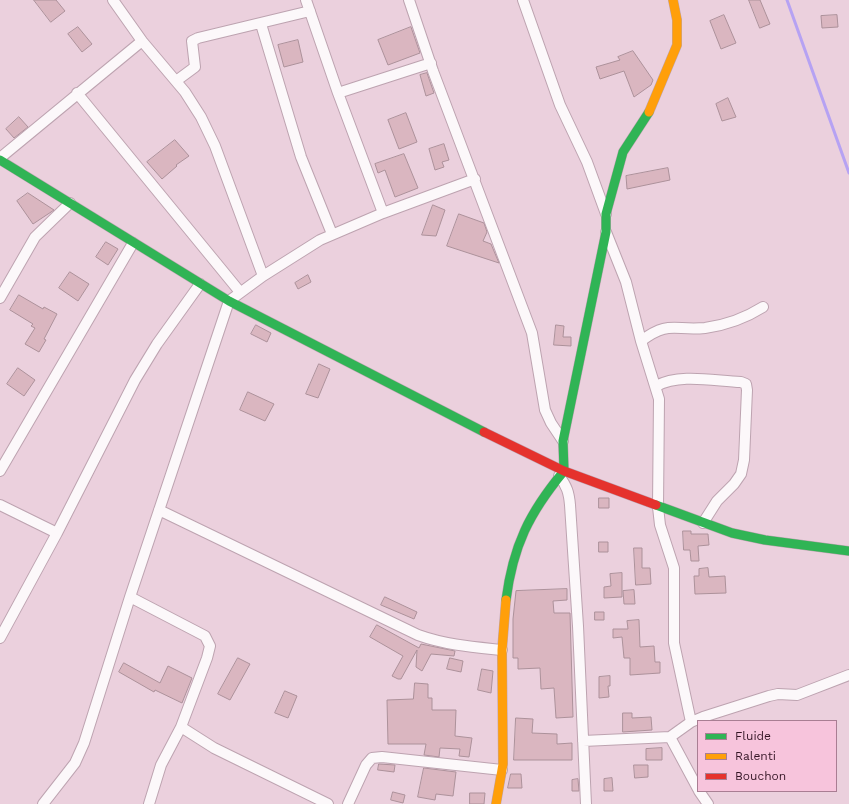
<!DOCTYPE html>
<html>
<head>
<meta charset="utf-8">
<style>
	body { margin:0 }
	#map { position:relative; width:849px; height:804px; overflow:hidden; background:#ebd0dd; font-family:"Work Sans",sans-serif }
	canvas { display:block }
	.legend { position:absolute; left:697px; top:720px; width:140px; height:72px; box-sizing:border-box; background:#f7c4dc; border:1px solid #a97e93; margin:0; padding:5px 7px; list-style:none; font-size:12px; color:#351626 }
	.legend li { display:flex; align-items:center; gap:8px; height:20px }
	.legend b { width:20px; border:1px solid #a97e93 }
</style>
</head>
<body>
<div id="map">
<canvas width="849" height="804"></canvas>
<ul class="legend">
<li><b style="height:5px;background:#30b455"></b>Fluide</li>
<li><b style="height:5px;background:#ff9f0a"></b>Ralenti</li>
<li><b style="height:5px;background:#e5322d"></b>Bouchon</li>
</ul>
</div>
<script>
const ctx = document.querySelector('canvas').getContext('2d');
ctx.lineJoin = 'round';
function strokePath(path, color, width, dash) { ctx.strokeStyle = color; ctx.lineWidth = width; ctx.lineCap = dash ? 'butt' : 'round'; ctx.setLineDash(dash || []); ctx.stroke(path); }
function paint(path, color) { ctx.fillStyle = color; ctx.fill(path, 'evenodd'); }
strokePath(new Path2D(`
	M 787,0 L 849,173`), '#b6a2f3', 3);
const building = new Path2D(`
	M 34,0 L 56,0 L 65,11 L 51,22 Z
	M 749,0 L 760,0 L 770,24 L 760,28 Z
	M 724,15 L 736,43 L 721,49 L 710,21 Z
	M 837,15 L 838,27 L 822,28 L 821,16 Z
	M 78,27 L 92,44 L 82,52 L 68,34 Z
	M 411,27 L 420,53 L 388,65 L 378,40 Z
	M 298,40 L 303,62 L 284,67 L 278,45 Z
	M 633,51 L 653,80 L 651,85 L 634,97 L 624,71 L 600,79 L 596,67 L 620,60 L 618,57 Z
	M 427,73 L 434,93 L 426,96 L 420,75 Z
	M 728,98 L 736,117 L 722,121 L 716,104 Z
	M 406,113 L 417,142 L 399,149 L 388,120 Z
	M 19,117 L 28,127 L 14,138 L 6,129 Z
	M 175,140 L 189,156 L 176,165 L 177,166 L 162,179 L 147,162 Z
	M 444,144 L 449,160 L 442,162 L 444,167 L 435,170 L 429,149 Z
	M 404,154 L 418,188 L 395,197 L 385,170 L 378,173 L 375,164 Z
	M 668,168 L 670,180 L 627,189 L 626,176 Z
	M 28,193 L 54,210 L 33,224 L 17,201 Z
	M 433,205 L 445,210 L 436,236 L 422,235 Z
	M 459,214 L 484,223 L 487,232 L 483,241 L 491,244 L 499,263 L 447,246 Z
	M 106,242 L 118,249 L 108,265 L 96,257 Z
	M 70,272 L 89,284 L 78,301 L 59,288 Z
	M 308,275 L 311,282 L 298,289 L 295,283 Z
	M 19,295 L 43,309 L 44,307 L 57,314 L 44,339 L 46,340 L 39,352 L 25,344 L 35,328 L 31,326 L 33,324 L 10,310 Z
	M 256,325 L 271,333 L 267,342 L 251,334 Z
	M 556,325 L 564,326 L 563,337 L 571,337 L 571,346 L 554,345 Z
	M 319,364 L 330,369 L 318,398 L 306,394 Z
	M 18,368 L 35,380 L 24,396 L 7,384 Z
	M 248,392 L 274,404 L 265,421 L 240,410 Z
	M 599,498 L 609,498 L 609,508 L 599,508 Z
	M 683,531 L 691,531 L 691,534 L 708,534 L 709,545 L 698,546 L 699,561 L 691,561 L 690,550 L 684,550 Z
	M 599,542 L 608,542 L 608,552 L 599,552 Z
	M 634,548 L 642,548 L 642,568 L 650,568 L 651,584 L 636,585 Z
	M 708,568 L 709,577 L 725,576 L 726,593 L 695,594 L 694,576 L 699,576 L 699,569 Z
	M 622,573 L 622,597 L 604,598 L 604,587 L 611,586 L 610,574 Z
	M 567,589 L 567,600 L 553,601 L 554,613 L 570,613 L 573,717 L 556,718 L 554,688 L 541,689 L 540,668 L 518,669 L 518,658 L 513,658 L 513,619 L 516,591 Z
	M 634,590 L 635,604 L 624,604 L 623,591 Z
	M 385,597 L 417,612 L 414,619 L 381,605 Z
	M 595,612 L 604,612 L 604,620 L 595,620 Z
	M 639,620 L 640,647 L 654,646 L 655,662 L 660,662 L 660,673 L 630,675 L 630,658 L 624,658 L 622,637 L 613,638 L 613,629 L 628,629 L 627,621 Z
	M 377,625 L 419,648 L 421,644 L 455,651 L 454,656 L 431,654 L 422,671 L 416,667 L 417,650 L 401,679 L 398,679 L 392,676 L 403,656 L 370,637 Z
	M 238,658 L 250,664 L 230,700 L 218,694 Z
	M 450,658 L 463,661 L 461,672 L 447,669 Z
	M 124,663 L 160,683 L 168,666 L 192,678 L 182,703 L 155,690 L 154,692 L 119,672 Z
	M 482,669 L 493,671 L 491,693 L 478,690 Z
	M 610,676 L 610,686 L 608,686 L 609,697 L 599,698 L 599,677 Z
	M 415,683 L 428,684 L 428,698 L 432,698 L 432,710 L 456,710 L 455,736 L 472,738 L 469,757 L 459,756 L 460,749 L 440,748 L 439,757 L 424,755 L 426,744 L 388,744 L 387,700 L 413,699 Z
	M 285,691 L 297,696 L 288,718 L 275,713 Z
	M 623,713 L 632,713 L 632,718 L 651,717 L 652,730 L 623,732 Z
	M 516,718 L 533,719 L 532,733 L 557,734 L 557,744 L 572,743 L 572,760 L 514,760 Z
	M 662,748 L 662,760 L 646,760 L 646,749 Z
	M 379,764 L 395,765 L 394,772 L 378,770 Z
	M 634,765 L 648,765 L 648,777 L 635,778 Z
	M 424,768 L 456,772 L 453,796 L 436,794 L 435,800 L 418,797 Z
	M 511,774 L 521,774 L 522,788 L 508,788 Z
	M 612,778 L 613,791 L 604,791 L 604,779 Z
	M 578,779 L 579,791 L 572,791 L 572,780 Z
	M 393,792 L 405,795 L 403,803 L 391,800 Z
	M 470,793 L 485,793 L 484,804 L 470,804 Z`);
paint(building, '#dab6c0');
strokePath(building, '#ac919a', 1);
const street = new Path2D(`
	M 113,0 L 142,41 L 185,92 L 201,117 L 215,146 L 263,276
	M 306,0 L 338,93 L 383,213 L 475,179
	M 409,0 L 433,71 L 532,333 L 545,410 L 551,423 L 563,441
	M 523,0 L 560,105 L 587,162 L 606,214
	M 261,24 L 301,157 L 332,234
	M 176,81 L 195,67 L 192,41 L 198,38 L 310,11
	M 77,93 L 240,292
	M 338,93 L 431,63
	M 0,158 L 142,41
	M 606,232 L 626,282 L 641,341 L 659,399 L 658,507 L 660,525 L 674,568 L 674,643 L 691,722
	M 0,298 L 35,237 L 70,203
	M 641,341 C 669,320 674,331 705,328 C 727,325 744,319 763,307
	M 656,386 C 680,373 714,381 741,382 L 746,384 L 747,390 L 744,460 L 741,474 L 734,484 L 717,501 L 703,523
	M 0,471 L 133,243
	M 559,476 C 567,486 569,493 570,505 L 578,626 L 586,804
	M 0,505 L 57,533
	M 159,510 L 418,635 C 446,645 473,647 502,650
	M 130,597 L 205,636 L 210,646 L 207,658 L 181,727 L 161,765 L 149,804
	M 0,638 L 57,533 L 135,380 L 157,344 L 200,284
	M 181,727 L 214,748 L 328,804
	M 670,737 L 698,789
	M 583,741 L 670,737 L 691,722 L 703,717 L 769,696 L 778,694 L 797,695 L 849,675
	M 699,791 L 708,804
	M 43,804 L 75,763 L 84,743 L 130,597 L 229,301 L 263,276 L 320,240 L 383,213
	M 348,804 L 366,765 L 372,758 L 382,757 L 502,770`);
const fast = new Path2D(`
	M 0,160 L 229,301 L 484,432
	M 656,505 L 732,533 L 765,540 L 849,551
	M 506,600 C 513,546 529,513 564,471 L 563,441 L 606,232 L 606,214 L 623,152 L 649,112`);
const slow = new Path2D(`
	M 649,112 L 677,45 L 677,20 L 673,0
	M 496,804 L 503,764 L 502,650 L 506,600`);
const jam = new Path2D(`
	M 484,432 L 564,471 L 656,505`);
strokePath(street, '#bda3b0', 12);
strokePath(fast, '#bda3b0', 10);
strokePath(slow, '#bda3b0', 10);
strokePath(jam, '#bda3b0', 10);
strokePath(street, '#fcf8fa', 10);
strokePath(fast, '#30b455', 9);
strokePath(slow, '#ff9f0a', 9);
strokePath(jam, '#e5322d', 9);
</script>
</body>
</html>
